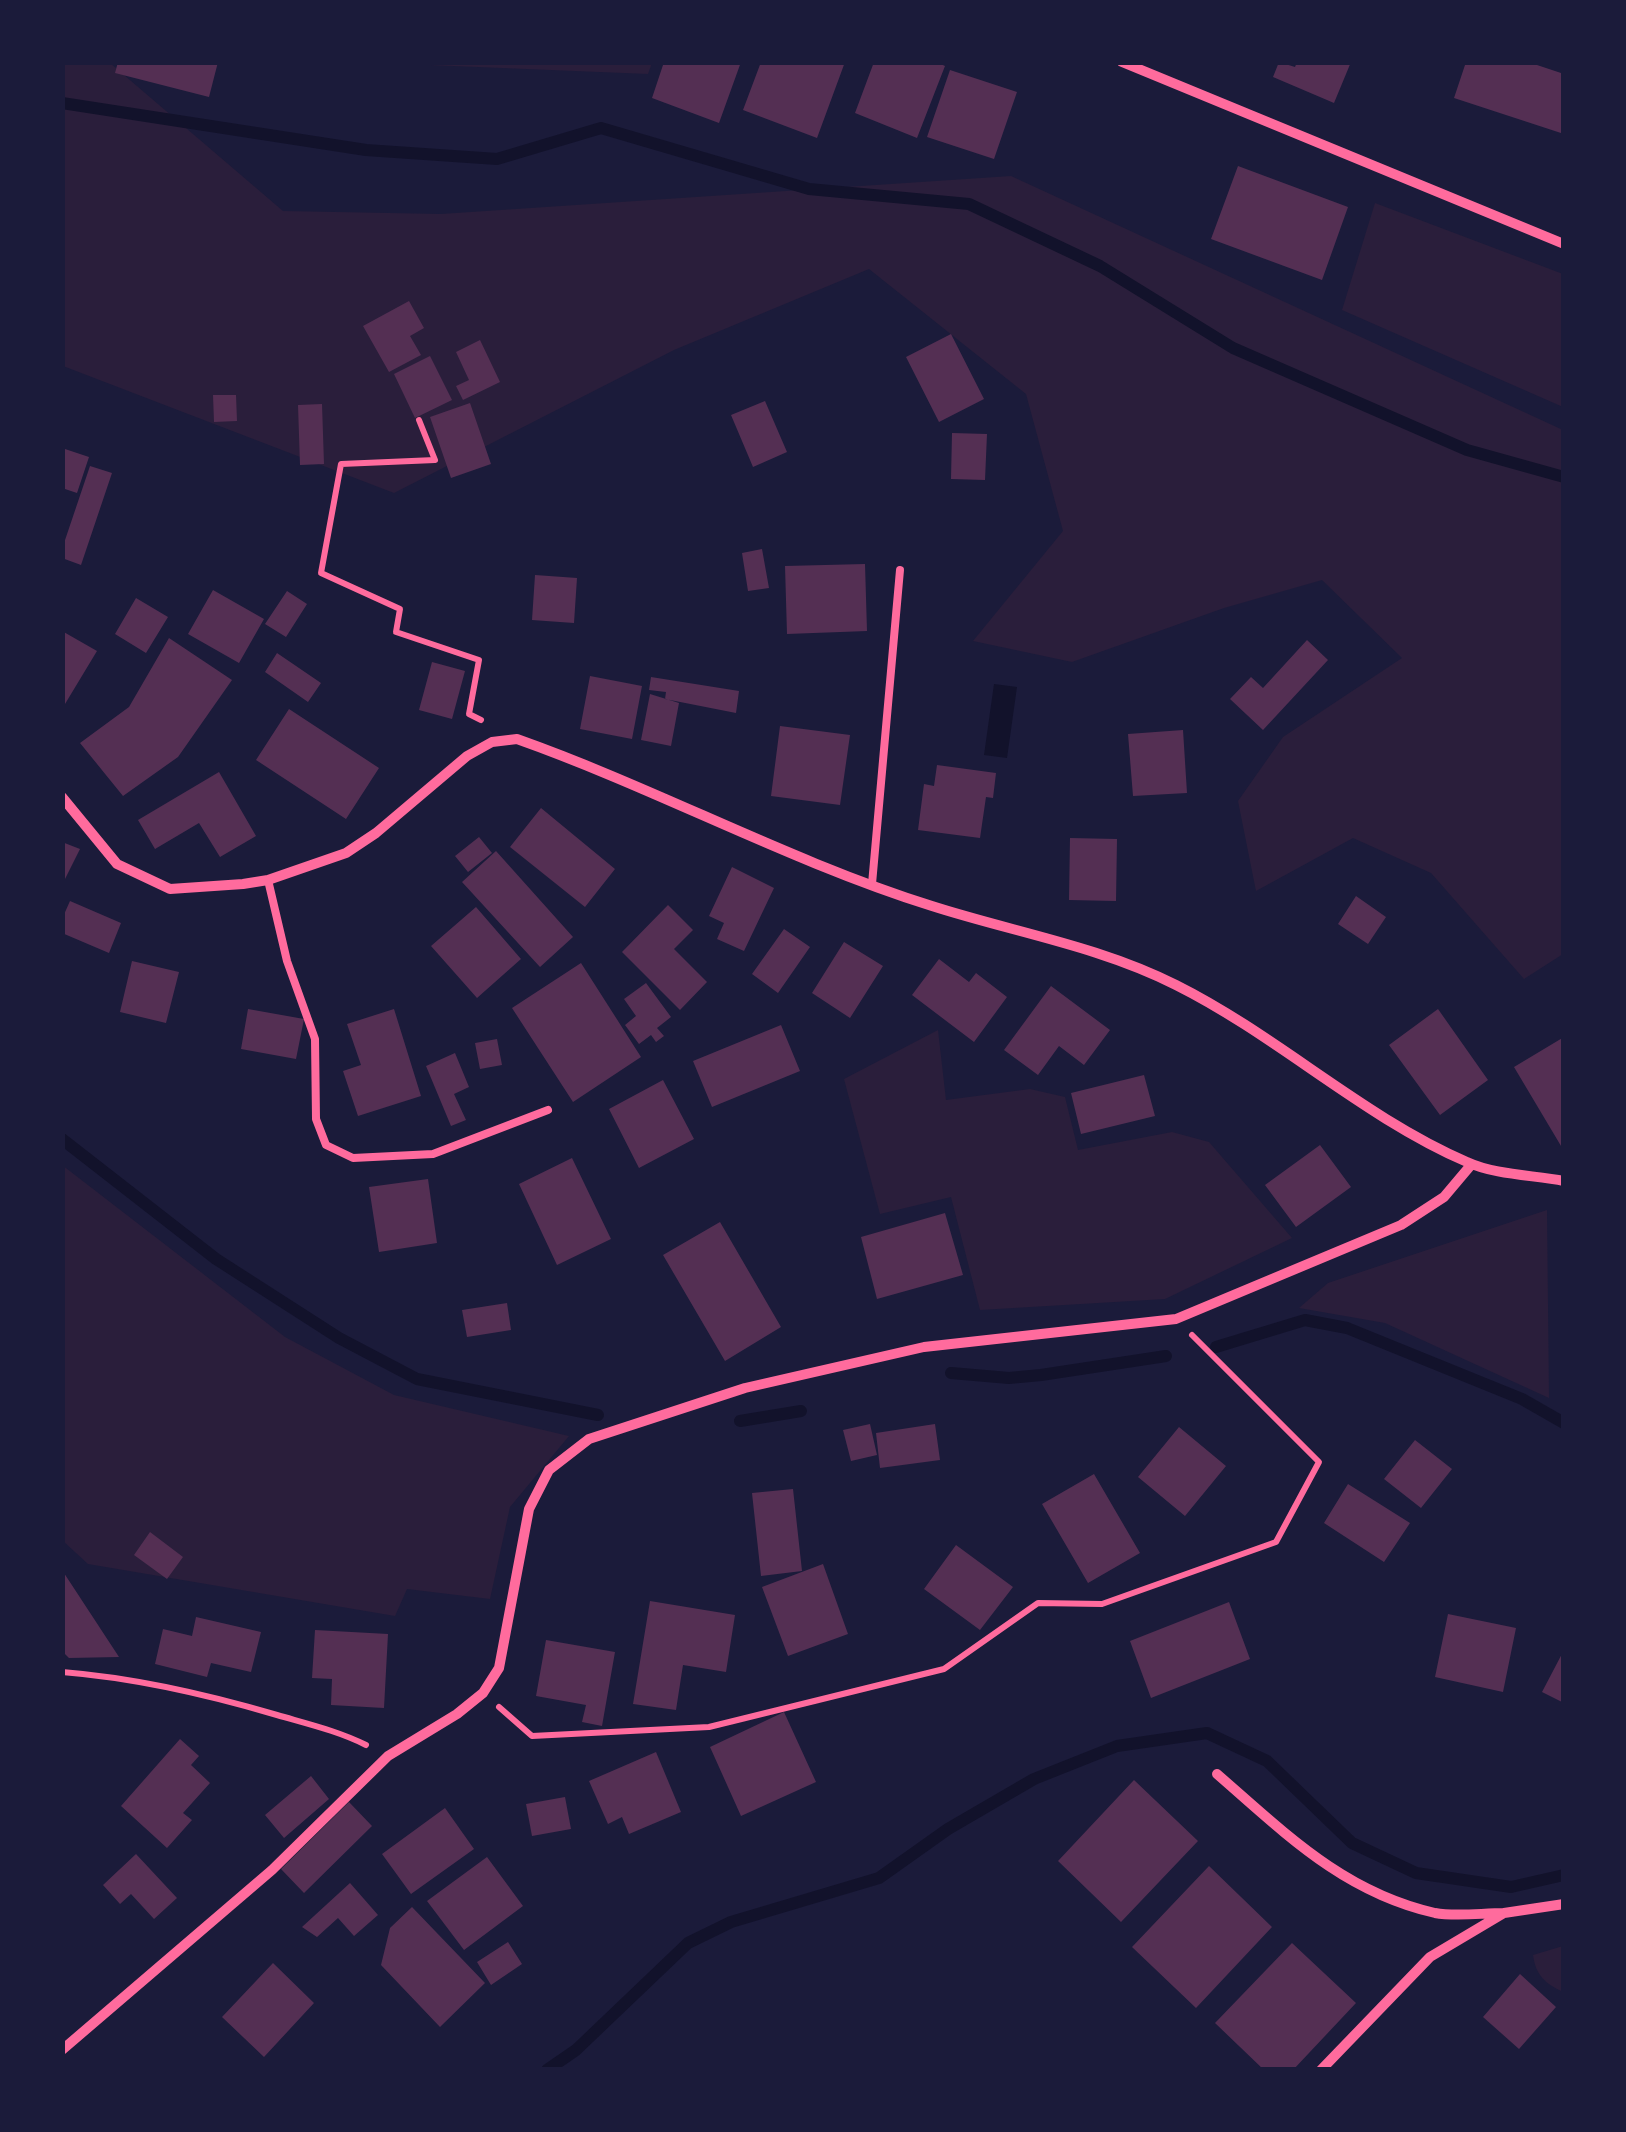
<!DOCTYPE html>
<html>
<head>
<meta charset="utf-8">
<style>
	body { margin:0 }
	#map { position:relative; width:1626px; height:2132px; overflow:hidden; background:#1b1b3a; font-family:Rubik,sans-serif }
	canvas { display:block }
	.frame { position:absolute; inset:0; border:65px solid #1b1b3a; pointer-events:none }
</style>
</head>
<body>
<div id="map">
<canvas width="1626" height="2132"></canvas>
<div class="frame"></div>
</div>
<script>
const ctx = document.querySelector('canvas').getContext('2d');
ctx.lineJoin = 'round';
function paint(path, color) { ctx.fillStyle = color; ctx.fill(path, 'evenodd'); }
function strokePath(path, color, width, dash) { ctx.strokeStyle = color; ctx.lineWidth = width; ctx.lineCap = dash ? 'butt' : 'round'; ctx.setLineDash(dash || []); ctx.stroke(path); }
paint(new Path2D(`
	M 62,63 L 110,63 L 283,211 L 441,214 L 1011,176 L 1563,430 L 1563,954 L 1524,979 L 1431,873 L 1353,838 L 1256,891 L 1238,801 L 1283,737 L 1402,658 L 1322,580 L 1224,608 L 1072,662 L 973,641 L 1063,531 L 1026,394 L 869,269 L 674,350 L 394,493 L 63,366 Z
	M 380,63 L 652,62 L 652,63 L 648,74 Z
	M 1375,203 L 1563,274 L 1563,407 L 1342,310 Z
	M 938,1030 L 946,1100 L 1030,1089 L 1065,1097 L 1078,1150 L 1172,1132 L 1209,1142 L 1292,1238 L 1165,1299 L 980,1310 L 951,1197 L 880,1214 L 844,1079 Z
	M 62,1165 L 285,1337 L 394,1395 L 569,1436 L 510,1507 L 490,1599 L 407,1589 L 395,1616 L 88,1564 L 63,1541 Z
	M 1547,1210 L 1549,1398 L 1385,1323 L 1299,1308 L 1328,1283 Z
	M 1563,1946 L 1564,1946 L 1563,1992 C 1545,1983 1536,1976 1533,1955 Z`), '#2a1e3b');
paint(new Path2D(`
	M 994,684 L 1017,687 L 1007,758 L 984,755 Z`), '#12122b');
strokePath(new Path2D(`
	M 62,103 L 366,150 L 497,159 L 601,128 L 809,189 L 969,204 L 1100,266 L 1233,348 L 1467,450 L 1564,477
	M 62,1139 L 216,1259 L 339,1338 L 417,1379 L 598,1415
	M 1216,1347 L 1305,1320 L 1347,1328 L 1522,1399 L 1564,1423
	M 951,1373 L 1009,1378 L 1041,1375 L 1166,1356
	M 740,1421 L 801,1411
	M 547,2070 L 576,2050 L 688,1943 L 731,1922 L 879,1878 L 948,1829 L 1034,1779 L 1117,1746 L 1207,1733 L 1267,1761 L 1352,1843 L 1416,1873 L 1511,1887 L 1564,1875`), '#12122b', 12);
paint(new Path2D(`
	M 118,62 L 218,62 L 209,97 L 115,73 Z
	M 664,62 L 741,62 L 719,123 L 652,98 Z
	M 761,62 L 845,62 L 817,138 L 743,110 Z
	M 874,62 L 936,62 L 945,66 L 917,138 L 855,113 Z
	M 1279,62 L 1295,67 L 1297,62 L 1351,62 L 1334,103 L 1273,77 Z
	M 1466,62 L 1528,62 L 1564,74 L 1564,134 L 1454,98 Z
	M 950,70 L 1017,92 L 994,159 L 927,137 Z
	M 1238,166 L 1348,207 L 1322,280 L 1211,239 Z
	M 409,301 L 424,328 L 410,336 L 421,355 L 389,372 L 363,326 Z
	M 951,334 L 984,399 L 939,422 L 906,357 Z
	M 480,340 L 500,382 L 463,400 L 456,386 L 469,380 L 456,352 Z
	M 430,356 L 452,400 L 415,418 L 394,374 Z
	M 213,395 L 236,395 L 237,421 L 214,422 Z
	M 765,401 L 787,452 L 753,467 L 731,415 Z
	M 470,403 L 491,464 L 451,478 L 430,417 Z
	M 322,404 L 324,464 L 300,465 L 298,405 Z
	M 952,433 L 987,434 L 985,480 L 951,479 Z
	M 62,448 L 89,457 L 77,493 L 62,488 Z
	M 90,466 L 112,473 L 81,565 L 62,558 L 62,549 Z
	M 762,549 L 769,588 L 748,591 L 742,553 Z
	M 865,564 L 867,631 L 787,634 L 785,566 Z
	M 535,575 L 577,578 L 574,623 L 532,620 Z
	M 213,590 L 264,619 L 239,663 L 188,634 Z
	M 287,591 L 307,604 L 286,637 L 265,624 Z
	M 136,598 L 168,617 L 146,653 L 115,634 Z
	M 62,631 L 97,651 L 65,704 L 62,702 Z
	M 169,638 L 232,680 L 178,757 L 123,796 L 80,743 L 129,707 Z
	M 1307,640 L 1328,660 L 1263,730 L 1230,699 L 1251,677 L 1263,688 Z
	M 277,653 L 321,683 L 308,702 L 265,672 Z
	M 432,662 L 465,671 L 452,719 L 419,710 Z
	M 590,676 L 642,686 L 632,739 L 580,729 Z
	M 651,677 L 739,691 L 736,713 L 665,699 L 666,692 L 649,690 Z
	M 650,694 L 679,703 L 671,746 L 641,740 Z
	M 289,709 L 379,768 L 346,819 L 256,760 Z
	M 780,726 L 850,735 L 840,805 L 771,796 Z
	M 1183,730 L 1187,793 L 1133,796 L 1128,734 Z
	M 937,765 L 996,773 L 993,798 L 986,797 L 980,838 L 918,830 L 924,784 L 934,786 Z
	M 219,772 L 256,836 L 220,857 L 199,823 L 155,849 L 138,820 Z
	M 541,808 L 615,869 L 585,907 L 510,847 Z
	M 479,837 L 492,853 L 468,872 L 455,856 Z
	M 1070,838 L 1117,839 L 1116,901 L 1069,900 Z
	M 62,842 L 80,849 L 62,885 Z
	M 496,851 L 573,937 L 540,967 L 462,882 Z
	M 732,867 L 774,888 L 744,951 L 717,939 L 724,923 L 709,916 Z
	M 1356,896 L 1386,917 L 1368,944 L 1338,924 Z
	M 70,901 L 121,923 L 109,953 L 62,933 L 62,919 Z
	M 668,905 L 693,930 L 674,949 L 707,982 L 680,1010 L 622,952 Z
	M 476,907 L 521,959 L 477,998 L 431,946 Z
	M 784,929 L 810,947 L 778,993 L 752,974 Z
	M 844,942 L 883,966 L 850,1018 L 812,993 Z
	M 939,959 L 969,982 L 976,973 L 1007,997 L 974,1042 L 912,995 Z
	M 132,961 L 179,972 L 166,1023 L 120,1012 Z
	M 581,963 L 641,1057 L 573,1102 L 512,1008 Z
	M 646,983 L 671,1017 L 657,1028 L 664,1036 L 656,1042 L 651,1035 L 639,1044 L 625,1025 L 636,1016 L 624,999 Z
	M 1051,986 L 1110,1030 L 1084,1065 L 1059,1046 L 1038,1075 L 1004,1050 Z
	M 248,1009 L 304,1019 L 296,1059 L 241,1049 Z
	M 394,1009 L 421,1096 L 358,1116 L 343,1071 L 361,1065 L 347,1024 Z
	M 1438,1009 L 1488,1080 L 1440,1115 L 1389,1045 Z
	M 781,1025 L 800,1071 L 712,1107 L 693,1061 Z
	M 1564,1037 L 1564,1151 L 1514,1067 Z
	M 497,1039 L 502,1065 L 480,1069 L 475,1043 Z
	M 455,1053 L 469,1087 L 454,1094 L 466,1120 L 451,1126 L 426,1066 Z
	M 1144,1075 L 1155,1116 L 1081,1134 L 1071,1093 Z
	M 663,1080 L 694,1139 L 639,1168 L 609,1109 Z
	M 1320,1145 L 1351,1187 L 1296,1227 L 1265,1185 Z
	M 572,1158 L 611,1239 L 557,1265 L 519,1184 Z
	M 428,1179 L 437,1243 L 379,1252 L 369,1187 Z
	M 945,1213 L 963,1275 L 877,1299 L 861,1237 Z
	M 720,1222 L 781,1327 L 725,1361 L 663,1255 Z
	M 507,1303 L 511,1330 L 467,1337 L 462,1310 Z
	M 870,1424 L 877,1455 L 851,1461 L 843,1430 Z
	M 935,1424 L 940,1460 L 880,1468 L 876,1433 Z
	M 1179,1427 L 1226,1466 L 1185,1516 L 1138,1477 Z
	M 1415,1440 L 1452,1469 L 1421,1508 L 1384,1479 Z
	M 1094,1474 L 1140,1553 L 1088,1583 L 1042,1504 Z
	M 1348,1484 L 1410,1523 L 1384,1562 L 1324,1523 Z
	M 793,1489 L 802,1571 L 761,1576 L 752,1493 Z
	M 150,1532 L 183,1557 L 167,1579 L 134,1555 Z
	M 956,1545 L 1013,1587 L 980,1630 L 924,1589 Z
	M 823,1564 L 848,1634 L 788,1656 L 762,1587 Z
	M 62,1570 L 119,1657 L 69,1658 L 62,1651 Z
	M 650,1601 L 735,1615 L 726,1672 L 683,1665 L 676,1710 L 633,1704 Z
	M 1229,1602 L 1250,1659 L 1151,1698 L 1130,1641 Z
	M 1448,1614 L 1516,1628 L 1503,1692 L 1435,1677 Z
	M 196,1617 L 261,1632 L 251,1672 L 211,1663 L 207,1677 L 155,1664 L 163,1629 L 192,1636 Z
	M 315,1630 L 388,1634 L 384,1708 L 331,1705 L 332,1679 L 312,1678 Z
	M 546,1640 L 615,1652 L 602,1726 L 582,1722 L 586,1705 L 536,1696 Z
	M 1564,1650 L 1564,1703 L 1542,1692 Z
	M 784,1712 L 816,1782 L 741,1816 L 710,1747 Z
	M 180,1739 L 199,1756 L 191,1765 L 210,1783 L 183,1813 L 192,1820 L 167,1848 L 121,1806 Z
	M 656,1752 L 681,1812 L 629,1834 L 622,1817 L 608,1824 L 589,1781 Z
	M 311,1776 L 329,1799 L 284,1838 L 265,1815 Z
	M 1134,1780 L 1198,1841 L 1121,1922 L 1058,1861 Z
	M 565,1797 L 571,1829 L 532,1836 L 526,1804 Z
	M 349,1802 L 372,1826 L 304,1893 L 281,1869 Z
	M 445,1808 L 474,1849 L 411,1894 L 382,1854 Z
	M 136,1854 L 177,1898 L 154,1919 L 131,1894 L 120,1904 L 103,1885 Z
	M 487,1857 L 523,1906 L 464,1950 L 427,1901 Z
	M 1209,1866 L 1272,1927 L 1196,2008 L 1132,1947 Z
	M 350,1883 L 378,1915 L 354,1936 L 338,1918 L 317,1937 L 302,1927 Z
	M 412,1907 L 485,1983 L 440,2027 L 381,1965 L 390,1928 Z
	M 508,1942 L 522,1964 L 491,1985 L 477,1962 Z
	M 1292,1943 L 1356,2003 L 1293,2070 L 1264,2070 L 1215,2023 Z
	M 273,1963 L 314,2003 L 264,2057 L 222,2017 Z
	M 1520,1974 L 1556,2007 L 1519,2049 L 1483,2017 Z`), '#542f53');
strokePath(new Path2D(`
	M 419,420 L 435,460 L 341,464 L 321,573 L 400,609 L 396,632 L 479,660 L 469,714 L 481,720
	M 62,1672 C 137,1678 206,1694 277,1715 C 308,1724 338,1731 366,1745
	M 499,1707 L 532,1736 L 709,1727 L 944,1669 L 1038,1603 L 1102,1604 L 1276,1542 L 1319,1462 L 1192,1335`), '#ff6b9d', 6);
strokePath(new Path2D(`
	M 268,880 L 287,961 L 315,1039 L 316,1119 L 326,1145 L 353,1158 L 433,1154 L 548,1110
	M 872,884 L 900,570`), '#ff6b9d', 8);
strokePath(new Path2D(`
	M 1122,62 L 1564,244
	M 62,797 L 117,864 L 170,889 L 243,884 L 268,880 L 346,853 L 376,833 L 467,756 L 492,742 L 517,739 C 658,789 789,861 932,906 C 1013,932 1099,946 1176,985 C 1278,1036 1363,1117 1467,1162 C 1495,1175 1533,1175 1564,1181
	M 1217,1774 C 1285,1833 1343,1892 1435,1913 C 1456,1917 1482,1913 1504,1913
	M 62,2050 L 272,1870 L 388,1756 L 457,1714 L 483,1693 L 499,1668 L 529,1509 L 549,1470 L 589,1439 L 745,1388 L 924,1347 L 1176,1319 L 1401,1225 L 1444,1197 L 1471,1165
	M 1321,2070 L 1430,1957 L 1504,1913 L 1564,1904`), '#ff6b9d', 10);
</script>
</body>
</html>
